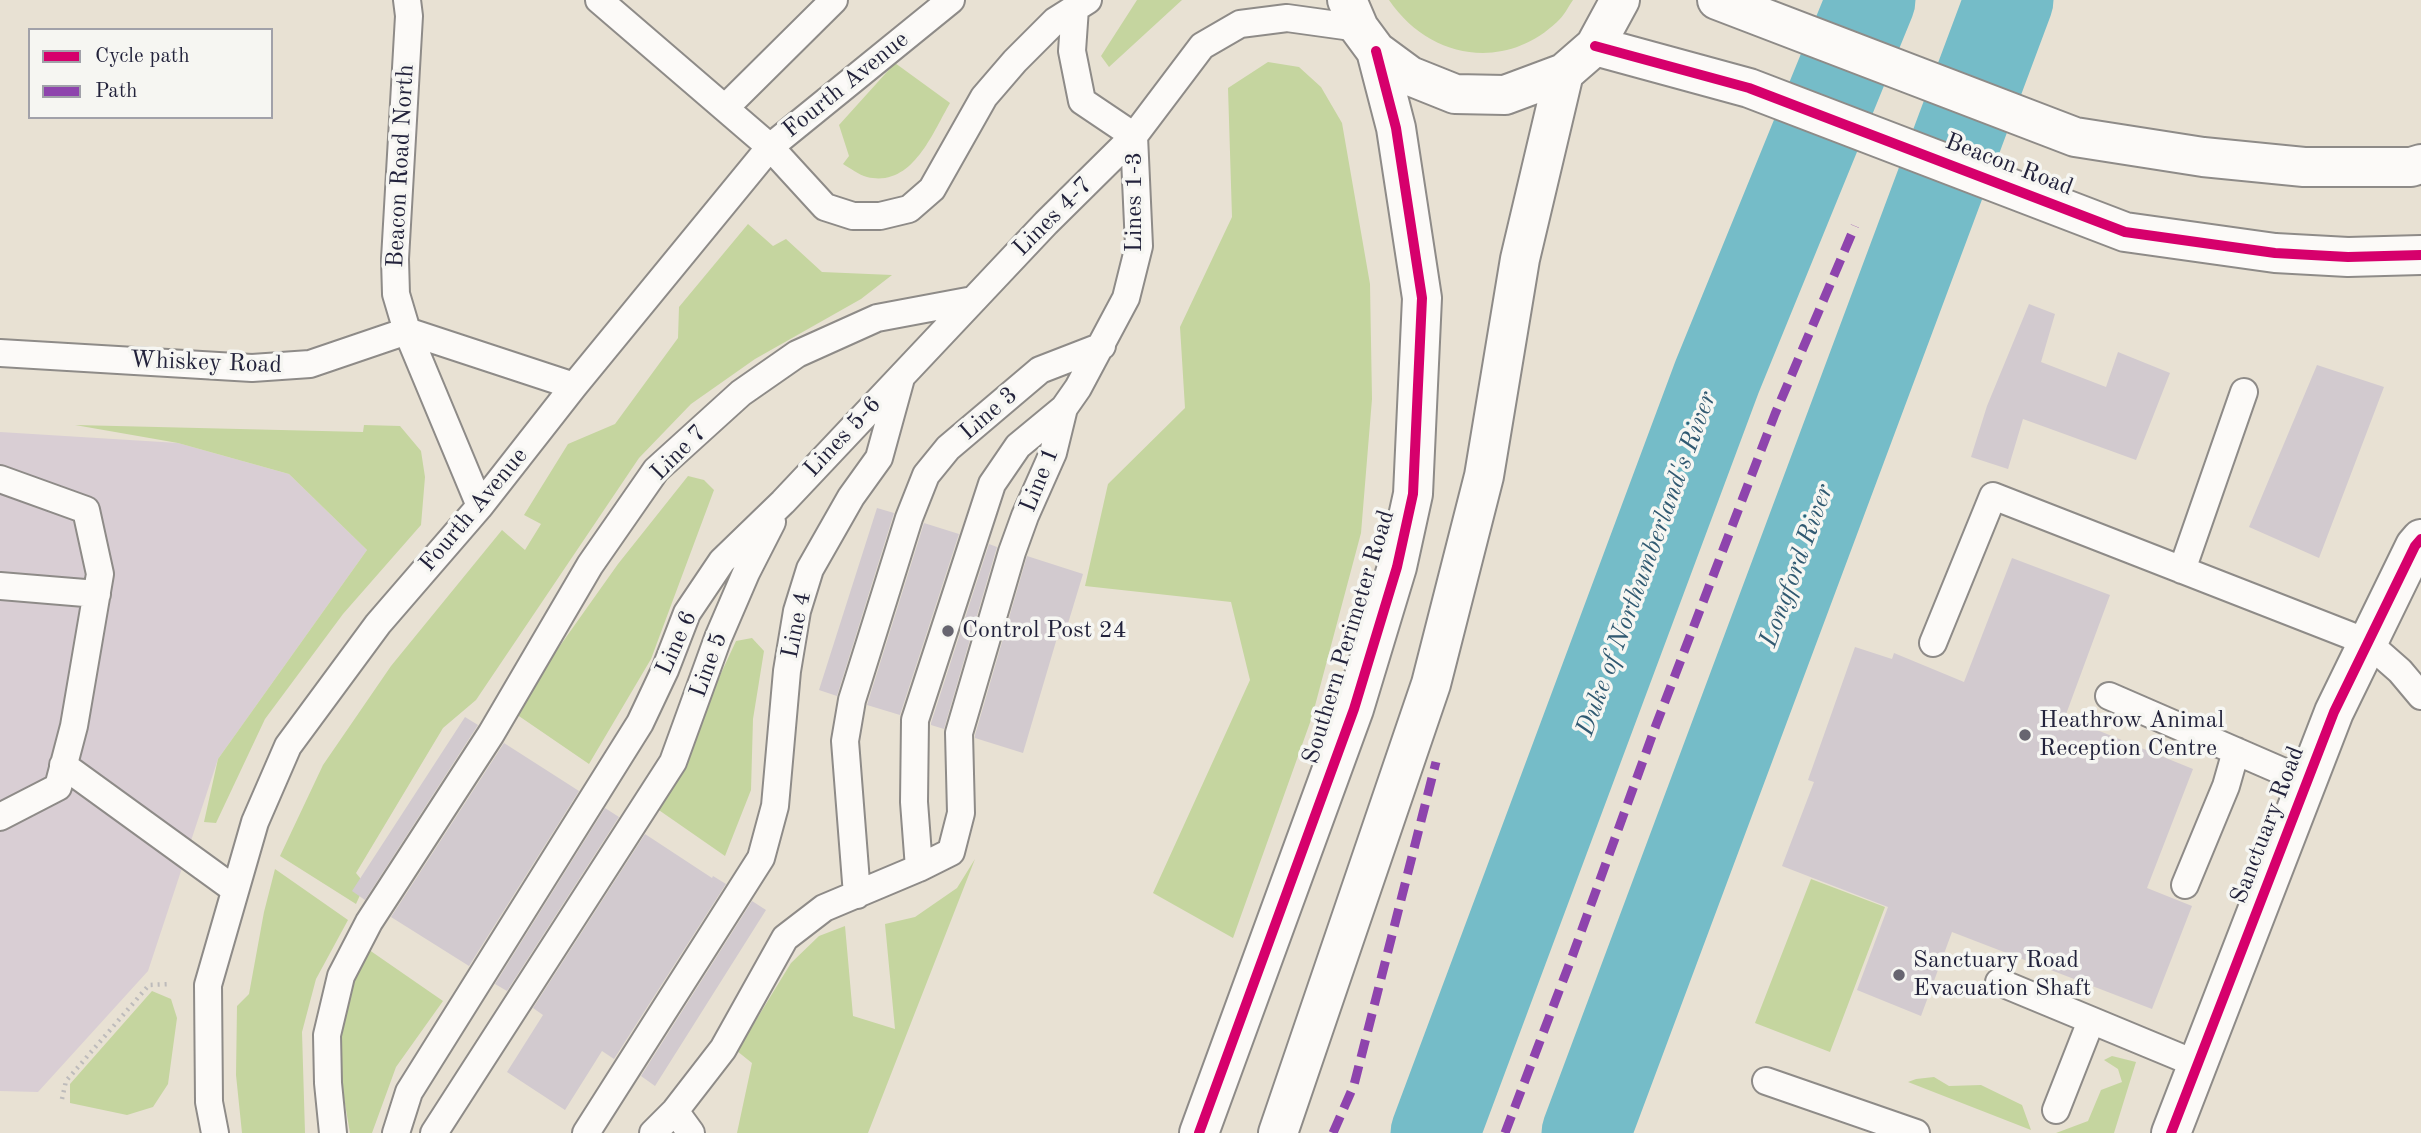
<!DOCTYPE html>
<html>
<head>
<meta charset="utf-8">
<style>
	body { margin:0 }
	#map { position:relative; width:2421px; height:1133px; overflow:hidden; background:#e8e1d3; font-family:"Old Standard TT",serif }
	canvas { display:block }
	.legend { position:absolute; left:28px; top:28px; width:245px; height:91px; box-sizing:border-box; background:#f6f6f2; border:2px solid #a1a1a9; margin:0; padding:9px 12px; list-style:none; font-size:21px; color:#22223b }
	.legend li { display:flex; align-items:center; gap:14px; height:35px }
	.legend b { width:35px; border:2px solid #a1a1a9 }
</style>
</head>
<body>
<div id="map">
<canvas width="2421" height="1133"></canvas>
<ul class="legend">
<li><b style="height:9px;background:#d6006c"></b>Cycle path</li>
<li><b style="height:9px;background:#8e44ad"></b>Path</li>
</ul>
</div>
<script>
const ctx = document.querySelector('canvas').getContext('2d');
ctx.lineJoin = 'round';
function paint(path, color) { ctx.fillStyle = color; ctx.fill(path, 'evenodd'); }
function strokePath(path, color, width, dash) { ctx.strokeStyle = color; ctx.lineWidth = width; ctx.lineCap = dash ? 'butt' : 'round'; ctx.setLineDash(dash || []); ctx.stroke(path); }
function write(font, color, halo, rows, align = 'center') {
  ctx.font = font + ' "Old Standard TT",serif'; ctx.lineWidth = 7; ctx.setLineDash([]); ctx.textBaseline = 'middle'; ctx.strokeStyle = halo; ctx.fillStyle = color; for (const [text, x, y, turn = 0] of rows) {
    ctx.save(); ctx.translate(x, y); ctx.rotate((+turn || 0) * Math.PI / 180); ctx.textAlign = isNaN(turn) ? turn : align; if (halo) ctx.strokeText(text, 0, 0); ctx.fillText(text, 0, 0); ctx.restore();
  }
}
paint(new Path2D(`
	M 0,432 L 178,443 L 289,474 L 367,550 L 218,759 L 148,971 L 38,1092 L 0,1091 Z`), '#d9ced4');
paint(new Path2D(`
	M 1137,0 L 1182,0 L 1109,67 L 1101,56 Z
	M 1389,0 L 1573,0 C 1568,7 1564,16 1557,22 C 1504,72 1429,59 1389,0 Z
	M 1268,62 L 1299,67 L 1321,87 L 1342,123 L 1370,284 L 1372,399 L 1361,533 L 1312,717 L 1233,938 L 1153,893 L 1250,680 L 1231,602 L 1085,586 L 1108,484 L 1185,408 L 1180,327 L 1232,217 L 1228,88 Z
	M 895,63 L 950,103 C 932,134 912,188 867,177 C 859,175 850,168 843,164 L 849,156 L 839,125 Z
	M 748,224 L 773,246 L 786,239 L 822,272 L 892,275 L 861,299 L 755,359 L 691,404 L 639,458 L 476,700 L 443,728 L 356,873 L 365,884 L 356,904 L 280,856 L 323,765 L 391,666 L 502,530 L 525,550 L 541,524 L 524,515 L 568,444 L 615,424 L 678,338 L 679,307 Z
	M 75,425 L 363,432 L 364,425 L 400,426 L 421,451 L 425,477 L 421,525 L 343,614 L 265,719 L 216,823 L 204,822 L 218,759 L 367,550 L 289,474 L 178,443 Z
	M 688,476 L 704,480 L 714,490 L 651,659 L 589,764 L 513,712 L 618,564 Z
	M 752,638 L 764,651 L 753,719 L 751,790 L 725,856 L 653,806 L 697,725 L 736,641 Z
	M 975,859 L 868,1133 L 737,1133 L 752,1063 L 737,1051 L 791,963 L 819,936 L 845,926 L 853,1016 L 895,1029 L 885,924 L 915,917 L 957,888 Z
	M 275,869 L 348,920 L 316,979 L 302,1032 L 305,1133 L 242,1133 L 236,1075 L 237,1006 L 249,994 L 264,912 Z
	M 1811,879 L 1885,907 L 1830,1052 L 1755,1023 Z
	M 362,945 L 443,1001 L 396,1067 L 372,1133 L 350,1133 L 336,1051 Z
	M 152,991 L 171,999 L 177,1018 L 168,1084 L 153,1107 L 127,1115 L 70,1103 L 70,1084 Z
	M 2112,1056 L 2136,1062 L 2114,1133 L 2056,1133 L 2088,1121 L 2101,1090 L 2122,1082 L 2118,1069 L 2104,1060 Z
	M 1934,1077 L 1949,1086 L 1981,1085 L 2022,1105 L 2031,1130 L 1908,1082 L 1916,1079 Z`), '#c5d59f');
strokePath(new Path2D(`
	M 1435,1133 L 1717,377 L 1871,0
	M 1586,1133 L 2009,0`), '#75bcc8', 89);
paint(new Path2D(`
	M 2029,304 L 2055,314 L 2041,362 L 2106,387 L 2118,352 L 2170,373 L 2136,460 L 2023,419 L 2008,469 L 1971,457 L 1987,406 Z
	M 2317,365 L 2384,387 L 2319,558 L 2249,527 Z
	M 877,508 L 894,513 L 837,696 L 819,690 Z
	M 924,523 L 959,534 L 900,715 L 867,705 Z
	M 989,544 L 997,547 L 944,729 L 931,725 L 931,723 Z
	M 1027,556 L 1083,574 L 1063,640 L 1057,638 L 1023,753 L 975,738 L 975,735 Z
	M 2012,558 L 2110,595 L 2065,717 L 2193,769 L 2147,888 L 2192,906 L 2152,1009 L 1952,932 L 1921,1016 L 1857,990 L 1888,907 L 1782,866 L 1814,782 L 1808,780 L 1855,647 L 1892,659 L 1894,653 L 1964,682 Z
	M 465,717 L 478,725 L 365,900 L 352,891 Z
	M 504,743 L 579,791 L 469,966 L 391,917 Z
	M 605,808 L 619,817 L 507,991 L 495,984 Z
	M 645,834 L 712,878 L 713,876 L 726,884 L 614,1059 L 602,1051 L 565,1110 L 507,1072 L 543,1015 L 533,1008 Z
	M 752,901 L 766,910 L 655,1086 L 641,1076 Z`), '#d2cacf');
const lane = new Path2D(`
	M 407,0 L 409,16 L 395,259 L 396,294 L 407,331 L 480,506
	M 599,0 L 770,147 L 825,207 L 853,216 L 880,216 L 909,209 L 932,189 L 984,97 L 1015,61 L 1055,21 L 1088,0
	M 1075,8 L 1072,51 L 1082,101 L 1134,136
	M 725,108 L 834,0
	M 407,331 L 574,386
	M 0,353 L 252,368 L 310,364 L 407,331
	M 0,479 L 86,510 L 100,574 L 74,726 L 58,787 L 0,817
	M 2182,570 L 2244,392
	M 0,586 L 97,594
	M 1933,643 L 1993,496 L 2367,642 L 2400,671 L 2421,696
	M 2109,696 L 2307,782
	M 63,765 L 234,889
	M 919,868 L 914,802 L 915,720 L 992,484 L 1018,446 L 1064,408 L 1078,388 L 1126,298 L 1139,246 L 1134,136
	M 2185,885 L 2226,786 L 2236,751
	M 857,895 L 845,741 L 852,700 L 909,518 L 926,475 L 948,448 L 1040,370 L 1102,346
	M 1999,982 L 2199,1065
	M 1766,1081 L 1916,1133
	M 2056,1110 L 2091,1021
	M 675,1111 L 691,1133
	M 215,1133 L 209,1102 L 208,985 L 255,822 L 288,746 L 378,624 L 480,506 L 574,386 L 770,147 L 951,0
	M 333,1133 L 328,1083 L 327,1035 L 341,976 L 369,922 L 491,734 L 590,565 L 656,470 L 741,393 L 797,354 L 877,318 L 973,300
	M 396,1133 L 409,1092 L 640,723 L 665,670 L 687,613 L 722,561 L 783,502 L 1046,223 L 1134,136 L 1202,46 L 1240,24 L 1287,18 L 1359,28
	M 434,1133 L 673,762 L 718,638 L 746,573 L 772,522
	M 586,1133 L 761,858 L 775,806 L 787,671 L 797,611 L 810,569 L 851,497 L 879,458 L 901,378
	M 653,1133 L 675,1111 L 723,1049 L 785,938 L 824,908 L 919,868 L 951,852 L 961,813 L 959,733 L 1012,552 L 1025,516 L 1053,453 L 1064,408`);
const street = new Path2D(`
	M 2171,1133 L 2334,712 L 2415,546 L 2421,539`);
const secondary = new Path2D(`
	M 1347,0 L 1359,28 L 1376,51 L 1410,76 L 1455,94 L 1505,95 L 1564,73 L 1595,46 L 1620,0
	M 1717,0 L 2075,137 L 2203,157 L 2304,167 L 2411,167 L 2421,164
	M 1595,46 L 1749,88 L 2125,232 L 2275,253 L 2348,257 L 2421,255
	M 1199,1133 L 1354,709 L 1397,567 L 1413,494 L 1422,298 L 1396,128 L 1376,51
	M 1278,1133 L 1431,684 L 1484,476 L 1520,259 L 1564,73`);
strokePath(lane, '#8e8b88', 30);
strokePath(street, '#8e8b88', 42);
strokePath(secondary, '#8e8b88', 42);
strokePath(new Path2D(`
	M 62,1099 L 66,1081 L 149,985 L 170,984`), '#bdbbbb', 4.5, [2, 5]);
strokePath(lane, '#fcfaf8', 26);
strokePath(street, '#fcfaf8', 38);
strokePath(secondary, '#fcfaf8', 38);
strokePath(new Path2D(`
	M 1333,1133 L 1354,1085 L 1436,762
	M 1505,1133 L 1572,957 L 1656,725 L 1775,414 L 1855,226`), '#8e44ad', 9, [18, 9]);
strokePath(new Path2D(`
	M 1595,46 L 1749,88 L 2125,232 L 2275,253 L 2348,257 L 2421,255
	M 1199,1133 L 1354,709 L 1397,567 L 1413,494 L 1422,298 L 1396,128 L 1376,51
	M 2171,1133 L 2334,712 L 2415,546 L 2421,539`), '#d6006c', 10);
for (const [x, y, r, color] of [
	[948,631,7,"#676570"],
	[2025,735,7,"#676570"],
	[1899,975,7,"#676570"]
]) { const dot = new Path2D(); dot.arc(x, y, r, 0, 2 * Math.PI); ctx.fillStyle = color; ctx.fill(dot); strokePath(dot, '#f6f6f2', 2.5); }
write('24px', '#22223b', '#f6f6f2', [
	["Fourth Avenue",846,85,-39],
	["Beacon Road",2009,165,21],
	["Beacon Road North",401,166,-87],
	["Lines 1-3",1135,202,-90],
	["Lines 4-7",1053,217,-45],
	["Whiskey Road",206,363,2],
	["Line 3",989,414,-41],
	["Lines 5-6",843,437,-47],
	["Line 7",679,453,-45],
	["Line 1",1040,480,-68],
	["Fourth Avenue",474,510,-50],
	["Line 4",797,625,-78],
	["Southern Perimeter Road",1349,637,-73],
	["Line 6",677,643,-66],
	["Line 5",709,665,-70],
	["Sanctuary Road",2268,825,-69]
]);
write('24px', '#22223b', '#f6f6f2', [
	["Control Post 24",962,631],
	["Heathrow Animal",2039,721],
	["Reception Centre",2039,749],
	["Sanctuary Road",1913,961],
	["Evacuation Shaft",1913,989]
], 'left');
write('italic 26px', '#305971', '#f6f6f2', [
	["Duke of Northumberland's River",1647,564,-70],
	["Longford River",1797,566,-70]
]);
</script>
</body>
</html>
